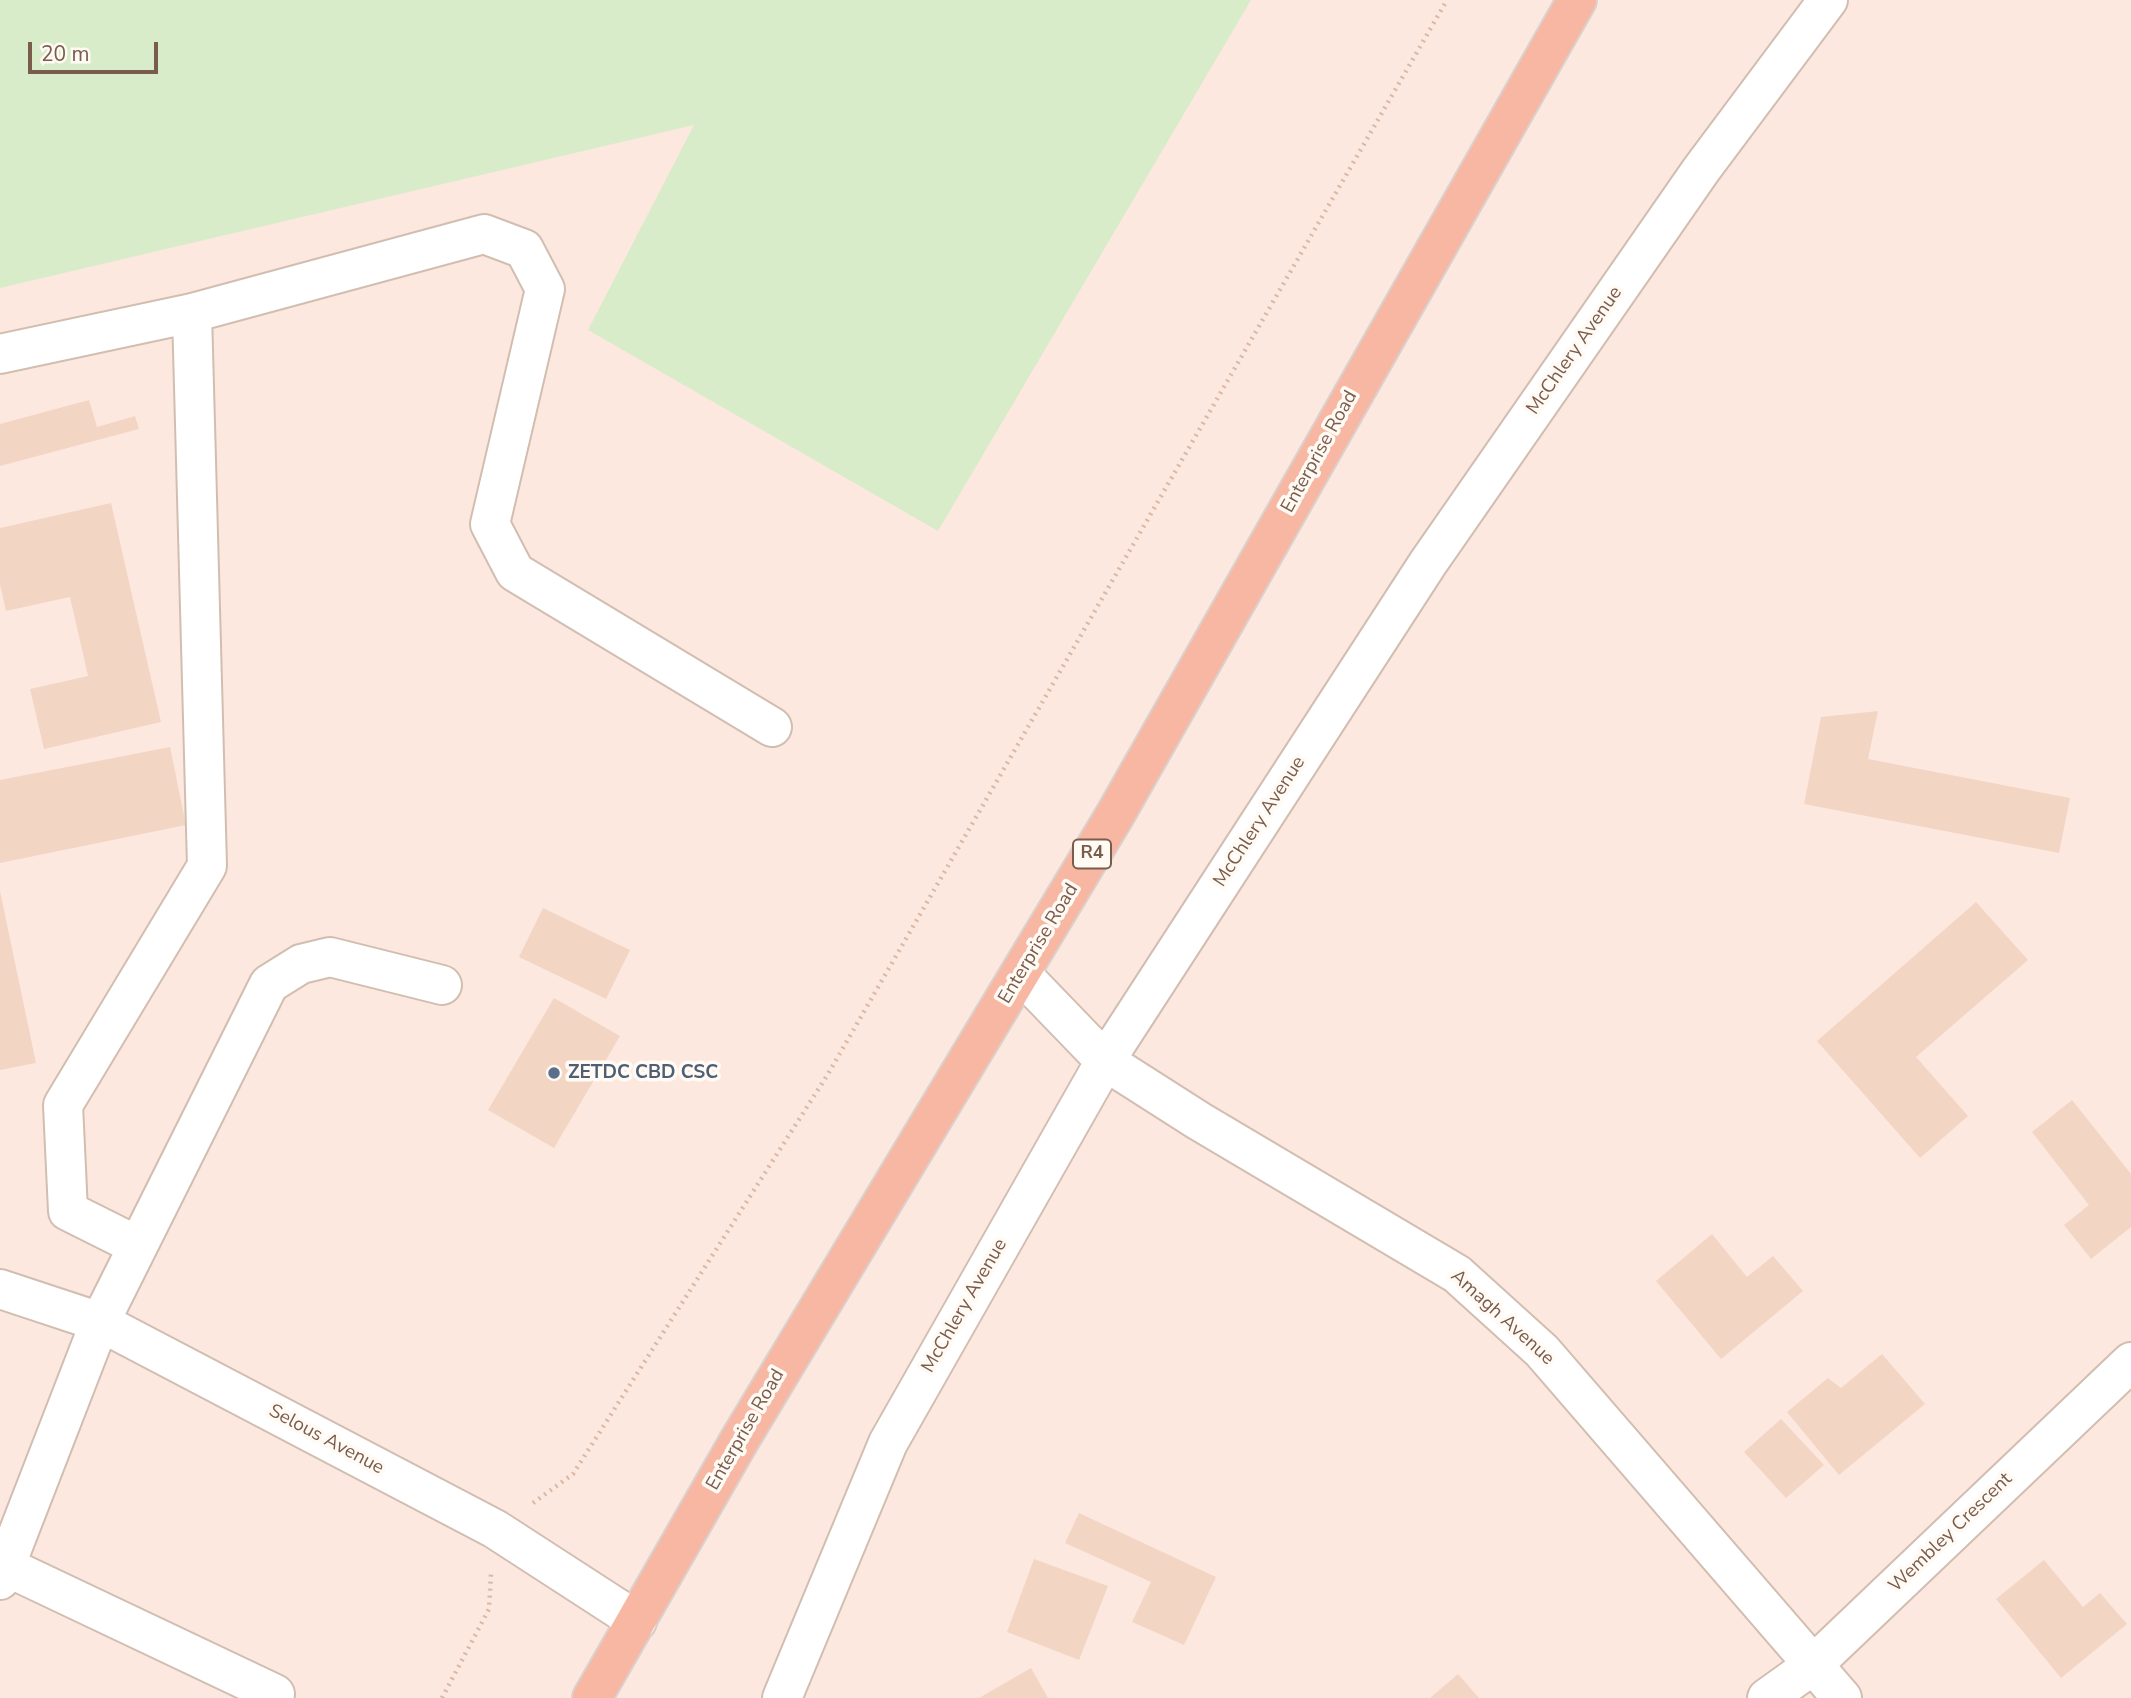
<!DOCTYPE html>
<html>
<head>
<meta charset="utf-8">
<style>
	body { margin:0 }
	#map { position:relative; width:2131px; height:1698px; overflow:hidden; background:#fdf6ec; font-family:"Nunito Sans",sans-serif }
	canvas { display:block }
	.scale { position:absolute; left:28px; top:42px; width:130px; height:32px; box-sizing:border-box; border:4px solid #7a5c4d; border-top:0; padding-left:9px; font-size:21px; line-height:24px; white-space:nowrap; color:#7a5c4d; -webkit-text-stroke:5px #fffaf3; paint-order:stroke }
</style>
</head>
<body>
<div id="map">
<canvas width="2131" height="1698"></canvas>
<div class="scale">20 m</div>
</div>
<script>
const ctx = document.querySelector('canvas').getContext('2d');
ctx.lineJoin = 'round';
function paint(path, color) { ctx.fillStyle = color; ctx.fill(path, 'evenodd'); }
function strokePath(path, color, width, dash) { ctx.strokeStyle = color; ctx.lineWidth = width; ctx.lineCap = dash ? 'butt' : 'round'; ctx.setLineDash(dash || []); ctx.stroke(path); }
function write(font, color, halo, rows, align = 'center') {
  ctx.font = font + ' "Nunito Sans",sans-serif'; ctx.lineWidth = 7; ctx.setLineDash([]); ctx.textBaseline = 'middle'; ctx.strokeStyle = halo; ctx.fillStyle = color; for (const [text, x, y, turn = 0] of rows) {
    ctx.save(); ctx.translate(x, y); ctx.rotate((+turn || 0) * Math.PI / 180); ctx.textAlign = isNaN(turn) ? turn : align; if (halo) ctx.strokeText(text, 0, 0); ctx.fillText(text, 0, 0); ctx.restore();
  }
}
paint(new Path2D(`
	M 0,0 L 2131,0 L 2131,1698 L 0,1698 Z`), '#fde8e0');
paint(new Path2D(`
	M 0,0 L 1251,0 L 938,531 L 588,330 L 694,125 L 0,288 Z`), '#d8ecc9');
paint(new Path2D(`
	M 89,400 L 97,427 L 135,416 L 139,429 L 0,466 L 0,424 Z
	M 111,503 L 161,722 L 44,749 L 30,689 L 88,676 L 70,597 L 6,611 L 0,584 L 0,528 Z
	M 1878,711 L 1868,759 L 2070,798 L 2059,853 L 1804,804 L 1821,717 Z
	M 170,747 L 186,825 L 0,863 L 0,780 Z
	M 0,891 L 36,1063 L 0,1070 Z
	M 1976,902 L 2028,960 L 1916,1057 L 1968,1116 L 1920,1158 L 1817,1041 Z
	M 543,908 L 630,950 L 606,999 L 519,957 Z
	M 554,998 L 620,1036 L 554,1148 L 488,1110 Z
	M 2072,1100 L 2131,1174 L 2131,1227 L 2091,1259 L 2064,1225 L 2089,1205 L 2032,1132 Z
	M 1712,1234 L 1747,1277 L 1773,1256 L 1803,1291 L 1721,1359 L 1656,1281 Z
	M 1882,1354 L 1925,1404 L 1839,1475 L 1787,1412 L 1828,1378 L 1841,1388 Z
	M 1781,1419 L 1824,1465 L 1786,1498 L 1744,1452 Z
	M 1079,1513 L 1216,1577 L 1184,1645 L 1132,1622 L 1151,1582 L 1065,1543 Z
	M 1034,1559 L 1108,1586 L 1079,1660 L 1007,1632 Z
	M 2044,1560 L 2083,1607 L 2100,1593 L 2127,1624 L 2061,1678 L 1996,1599 Z
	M 1031,1668 L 1048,1698 L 979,1698 Z
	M 1458,1674 L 1479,1698 L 1430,1698 Z`), '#f3d5c3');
const minor = new Path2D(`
	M 0,354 L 192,313 L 484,234 L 524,249 L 545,289 L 490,524 L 515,572 L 772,727
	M 1021,974 L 1105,1061 L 1199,1121 L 1457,1274 L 1542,1351 L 1842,1698
	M 138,1246 L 68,1211 L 63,1105 L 207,866 L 192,313
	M 0,1289 L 100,1322 L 495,1529 L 637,1621
	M 5,1566 L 275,1694
	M 0,1580 L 100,1322 L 269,984 L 301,964 L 330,957 L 442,985
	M 782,1698 L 888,1443 L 1105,1061 L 1428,563 L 1701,170 L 1828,0
	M 1767,1698 L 1813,1665 L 2131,1362`);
const highway = new Path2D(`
	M 592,1698 L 739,1441 L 1115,815 L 1577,0`);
strokePath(minor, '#d1beb0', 42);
strokePath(highway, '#dad1cd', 42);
strokePath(new Path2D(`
	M 533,1503 L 573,1474 L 828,1074 L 1447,0
	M 442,1698 L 489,1609 L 491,1574`), '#d9b8a5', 4.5, [2, 5]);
strokePath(minor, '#fff', 38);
strokePath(highway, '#f7b7a3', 38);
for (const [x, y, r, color] of [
	[554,1073,7,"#5c6f8a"]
]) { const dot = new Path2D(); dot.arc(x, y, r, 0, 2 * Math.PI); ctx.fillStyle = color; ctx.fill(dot); strokePath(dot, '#fffaf3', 2.5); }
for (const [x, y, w] of [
	[1092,854,38]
]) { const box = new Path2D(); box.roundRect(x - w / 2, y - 14.5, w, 29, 5); ctx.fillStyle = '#fffaf3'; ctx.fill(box); strokePath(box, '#7a5c4d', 2); }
write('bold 18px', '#7a5c4d', null, [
	["R4",1092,854]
]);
write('19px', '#7a5c4d', '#fffaf3', [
	["McChlery Avenue",1575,351,-55],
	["Enterprise Road",1320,452,-61],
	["McChlery Avenue",1260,822,-57],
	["Enterprise Road",1039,944,-59],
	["McChlery Avenue",965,1306,-60],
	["Amagh Avenue",1502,1318,42],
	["Enterprise Road",746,1430,-60],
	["Selous Avenue",326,1440,28],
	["Wembley Crescent",1951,1533,-44]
]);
write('bold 19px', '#4e5e75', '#fffaf3', [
	["ZETDC CBD CSC",568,1073]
], 'left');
</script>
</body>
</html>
